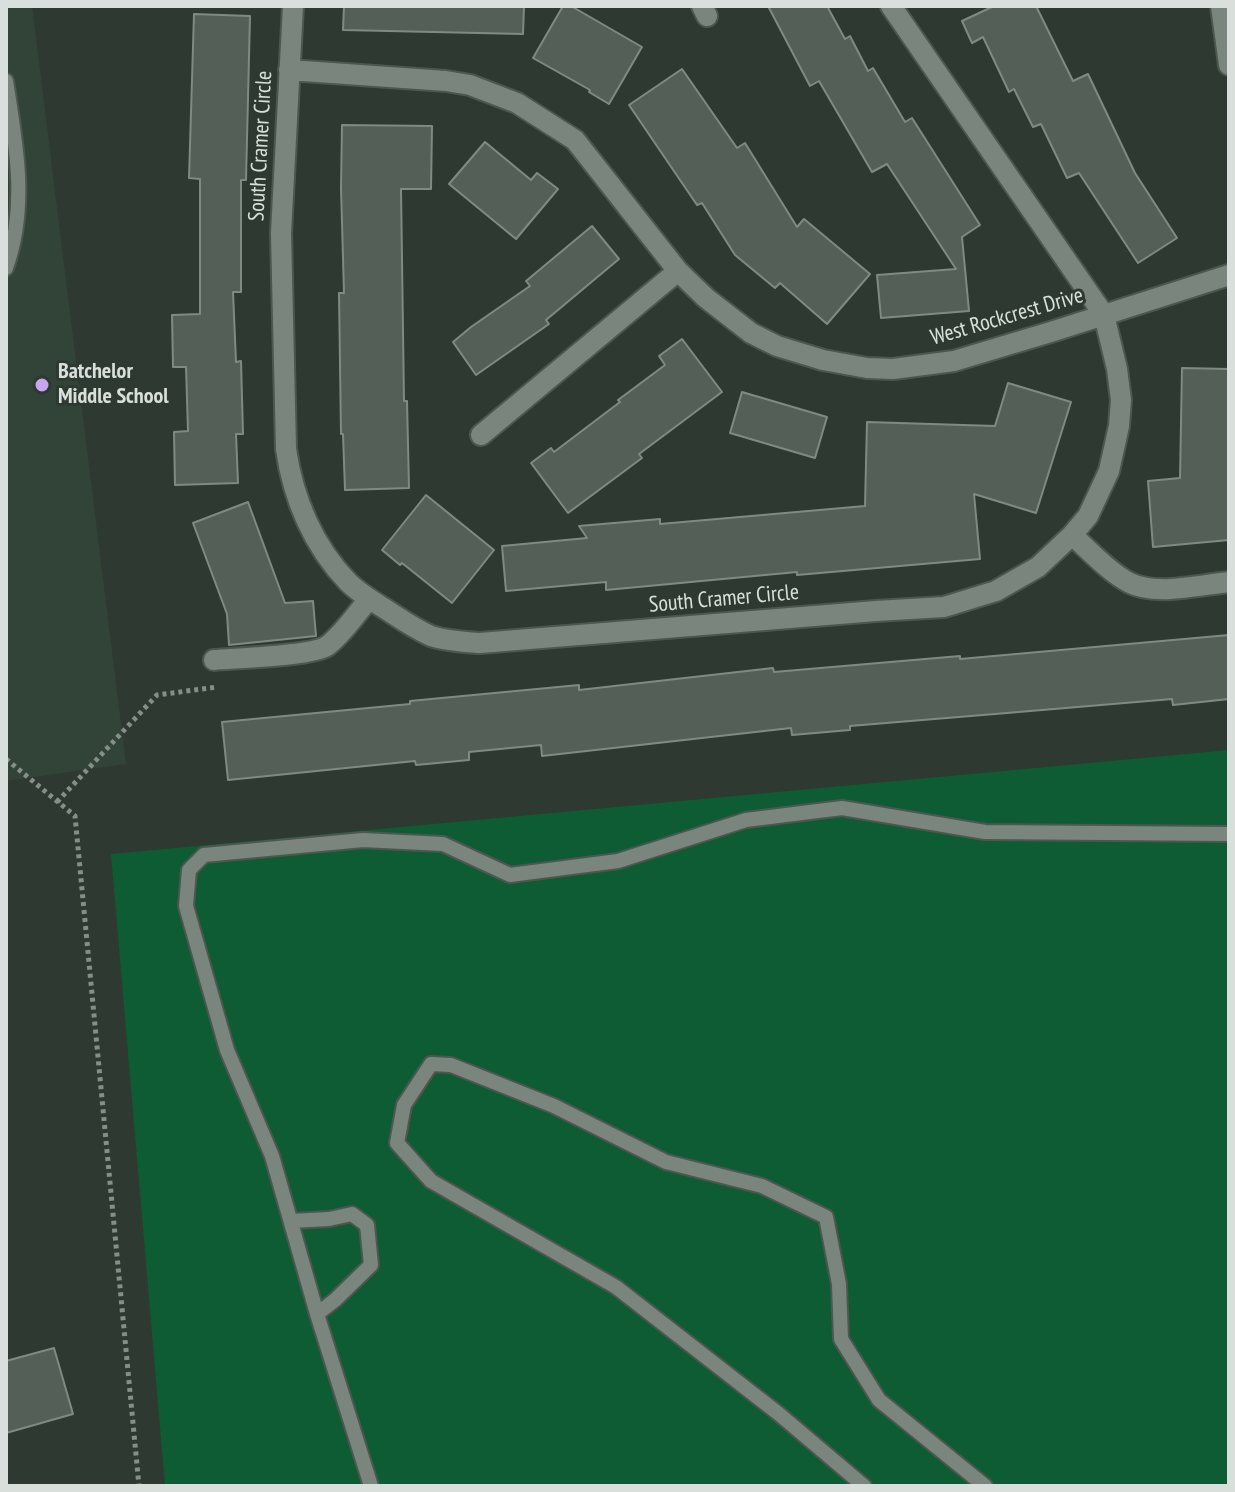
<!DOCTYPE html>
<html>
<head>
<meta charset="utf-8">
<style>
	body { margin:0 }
	#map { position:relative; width:1235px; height:1492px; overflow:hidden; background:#2e3932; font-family:"PT Sans Narrow",sans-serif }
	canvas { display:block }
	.frame { position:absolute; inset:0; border:8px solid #d9e0db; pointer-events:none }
</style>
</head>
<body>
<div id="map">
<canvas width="1235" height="1492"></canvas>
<div class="frame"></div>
</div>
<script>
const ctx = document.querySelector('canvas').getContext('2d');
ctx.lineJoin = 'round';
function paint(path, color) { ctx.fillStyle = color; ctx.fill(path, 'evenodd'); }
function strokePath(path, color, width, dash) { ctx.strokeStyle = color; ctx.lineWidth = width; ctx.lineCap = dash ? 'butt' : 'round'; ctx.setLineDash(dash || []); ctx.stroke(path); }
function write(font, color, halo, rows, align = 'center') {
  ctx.font = font + ' "PT Sans Narrow",sans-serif'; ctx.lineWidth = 6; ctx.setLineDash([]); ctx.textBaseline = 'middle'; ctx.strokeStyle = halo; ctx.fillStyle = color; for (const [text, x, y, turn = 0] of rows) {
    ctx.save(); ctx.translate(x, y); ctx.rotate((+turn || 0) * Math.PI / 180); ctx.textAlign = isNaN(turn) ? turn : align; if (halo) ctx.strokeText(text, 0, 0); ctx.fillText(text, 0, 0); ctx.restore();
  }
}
paint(new Path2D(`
	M 6,6 L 32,6 L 126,764 L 6,781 Z`), '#324337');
paint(new Path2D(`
	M 1229,750 L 1229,1486 L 165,1486 L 111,854 Z`), '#0d5c34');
const building = new Path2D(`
	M 344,6 L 524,6 L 523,34 L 343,30 Z
	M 563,6 L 571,6 L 642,47 L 609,104 L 589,92 L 590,90 L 533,58 Z
	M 768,6 L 827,6 L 845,39 L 850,36 L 868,71 L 873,68 L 905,122 L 912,118 L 980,225 L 962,237 L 969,311 L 881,318 L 877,275 L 956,269 L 887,164 L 872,172 L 819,81 L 810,86 Z
	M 994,6 L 1036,6 L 1073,81 L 1088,74 L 1135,173 L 1177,238 L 1138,263 L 1079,173 L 1067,178 L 1041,124 L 1033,127 L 1014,89 L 1009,92 L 983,37 L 972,43 L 962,21 Z
	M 194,14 L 250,16 L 246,180 L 241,180 L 241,292 L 233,292 L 236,362 L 241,361 L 243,434 L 236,434 L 238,483 L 175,485 L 174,432 L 188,431 L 186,367 L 173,367 L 172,315 L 200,314 L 200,179 L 189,178 Z
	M 682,69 L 737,148 L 745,143 L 797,227 L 804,219 L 870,274 L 827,324 L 780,283 L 775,288 L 735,255 L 702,203 L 697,205 L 629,105 Z
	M 342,125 L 432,126 L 431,189 L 401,189 L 404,401 L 407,401 L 409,488 L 345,490 L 343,434 L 341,434 L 339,293 L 344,293 L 341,188 Z
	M 485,142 L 531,180 L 537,173 L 558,189 L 516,239 L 449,184 Z
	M 592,226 L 619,259 L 546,320 L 549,324 L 476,375 L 453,342 L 471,327 L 530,286 L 526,281 Z
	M 682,339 L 722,392 L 639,454 L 642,458 L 568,513 L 531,463 L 551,448 L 554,452 L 620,402 L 618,400 L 665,365 L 659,356 Z
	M 1182,368 L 1229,369 L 1229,540 L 1153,547 L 1148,481 L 1180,478 Z
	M 1008,383 L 1071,402 L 1036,513 L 974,494 L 980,559 L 797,575 L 797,572 L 606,590 L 606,582 L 506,591 L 502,546 L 587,538 L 579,526 L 660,519 L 660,524 L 865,506 L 867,422 L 995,426 Z
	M 742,392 L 827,417 L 815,458 L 730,433 Z
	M 426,495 L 494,550 L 452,603 L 402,563 L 400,565 L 382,550 Z
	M 248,502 L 285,603 L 313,601 L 316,636 L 229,645 L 227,614 L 193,523 Z
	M 1229,635 L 1229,699 L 1173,705 L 1172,699 L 995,714 L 850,726 L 850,730 L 792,735 L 791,728 L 542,756 L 541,745 L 469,752 L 469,760 L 416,765 L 415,761 L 228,780 L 222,722 L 410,704 L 410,701 L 579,685 L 579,690 L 773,668 L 774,672 L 960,656 L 960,659 Z
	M 54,1348 L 73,1414 L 6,1433 L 6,1361 Z`);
paint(building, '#545f57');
strokePath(building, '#7f8b82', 2);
const service = new Path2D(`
	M 6,81 C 16,144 28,206 6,268
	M 291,1221 L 329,1219 L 352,1214 L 367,1225 L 371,1265 L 335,1300 L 317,1314
	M 371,1486 L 317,1314 L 272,1156 L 227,1050 L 186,906 L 189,870 L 204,855 L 363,840 L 443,844 L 510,875 L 618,861 L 746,820 L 842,808 L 985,832 L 1229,834
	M 864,1486 L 779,1414 L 616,1287 L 431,1181 L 397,1143 L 404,1105 L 431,1064 L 451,1065 L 554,1106 L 666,1162 L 762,1186 L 826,1217 L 839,1284 L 841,1339 L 879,1400 L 985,1486`);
const minor = new Path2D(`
	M 293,6 L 281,233 L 286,449 C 293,498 313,546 348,582 C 361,595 378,604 393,614 C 405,622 418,630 431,636 C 446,641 464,642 480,643 L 876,611 L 944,607 L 996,591 L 1038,567 L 1072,535 L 1088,516 L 1109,471 L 1119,426 L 1121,400 L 1117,369 L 1104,315 L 891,6
	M 702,6 L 707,16
	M 1221,6 L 1229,65
	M 289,70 L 446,81 L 470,85 L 517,103 L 575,140 L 678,271 L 706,298 L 751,333 L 777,346 L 823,360 L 867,368 L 893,369 L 954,361 L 1054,331 L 1229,275
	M 481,435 L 678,271
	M 1072,535 C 1089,550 1110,573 1130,583 C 1156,596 1200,585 1229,582
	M 214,660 C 236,658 312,656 327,646 C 343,634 356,614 369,599`);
strokePath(service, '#4d564f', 18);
strokePath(minor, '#4d564f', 24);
strokePath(new Path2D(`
	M 6,759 L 75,816 L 139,1486
	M 57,802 L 157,695 L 217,687`), '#858e88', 5, [4, 4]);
strokePath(service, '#7a867d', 14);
strokePath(minor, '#7a867d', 20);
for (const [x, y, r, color] of [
	[42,385,8,"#c7a6ef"]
]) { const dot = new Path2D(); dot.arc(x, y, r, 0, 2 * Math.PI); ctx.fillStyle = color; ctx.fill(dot); strokePath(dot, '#2e3932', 3); }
write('22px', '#d9e0db', '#2e3932', [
	["South Cramer Circle",261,146,-87],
	["West Rockcrest Drive",1007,317,-16],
	["South Cramer Circle",724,599,-5]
]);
write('bold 22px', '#d9e0db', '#2e3932', [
	["Batchelor",58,372],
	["Middle School",58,397]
], 'left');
</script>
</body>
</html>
